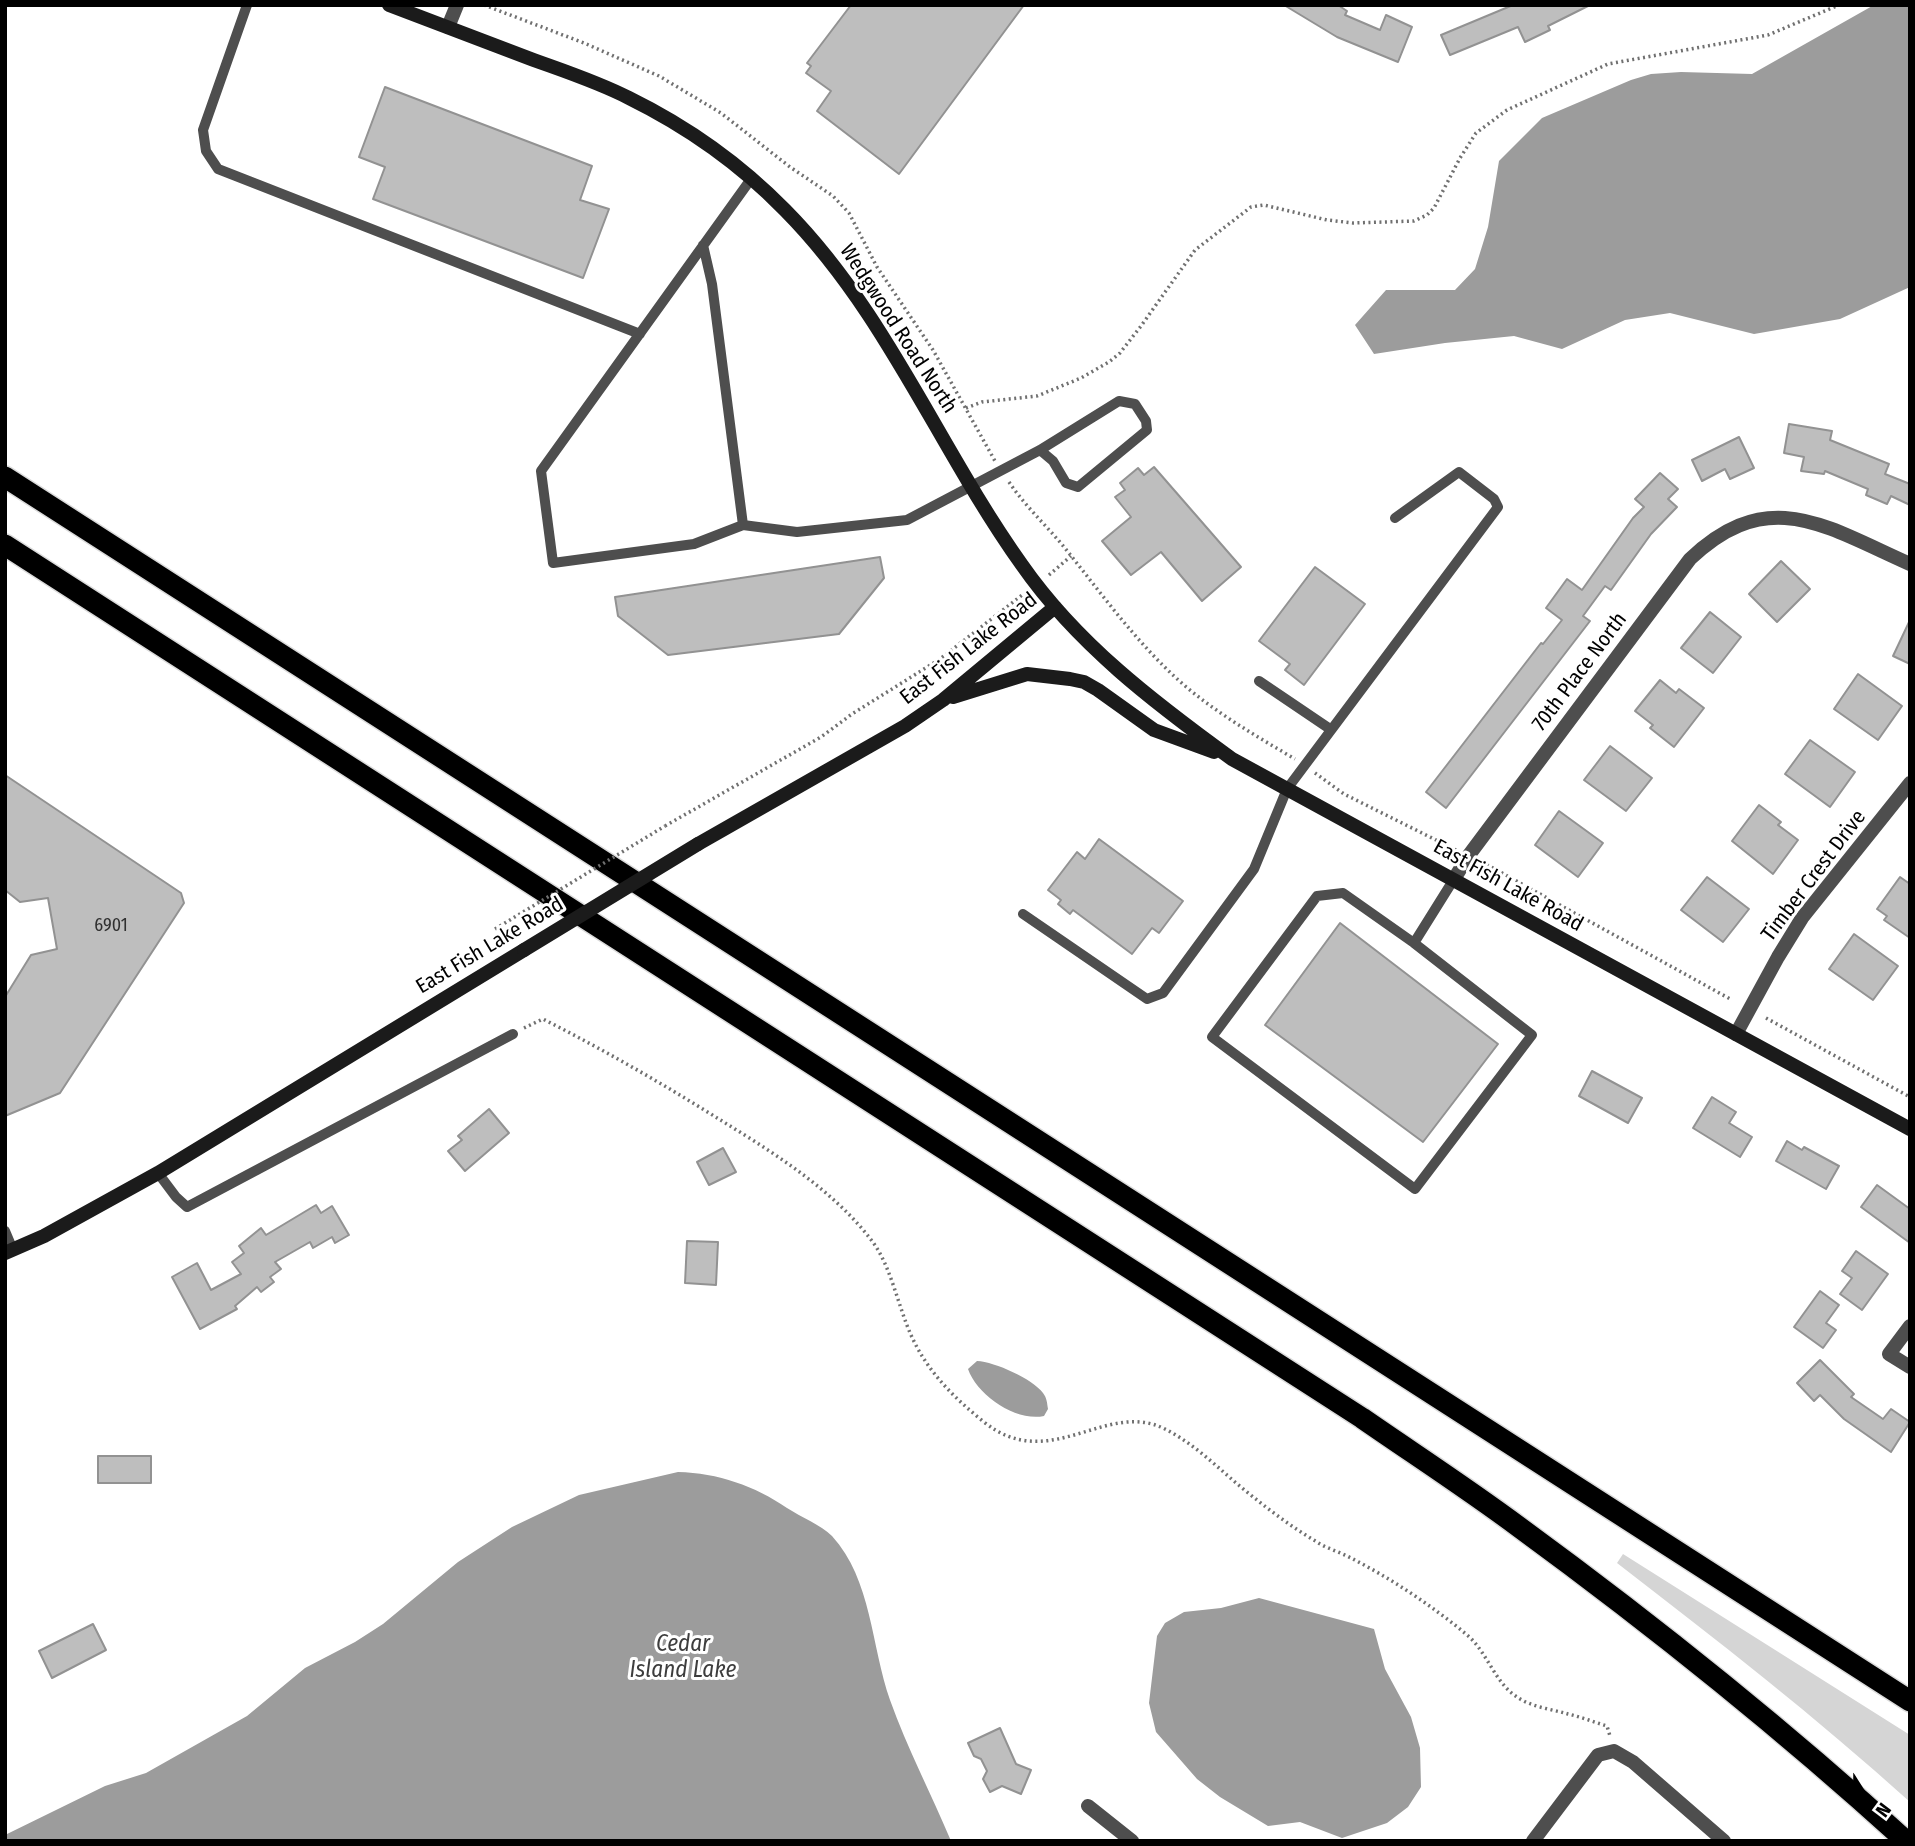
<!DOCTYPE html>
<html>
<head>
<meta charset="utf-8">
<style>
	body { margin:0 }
	#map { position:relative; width:1915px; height:1846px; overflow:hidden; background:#fff; font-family:"Fira Sans Condensed",sans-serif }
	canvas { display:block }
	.frame { position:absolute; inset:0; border:7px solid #000; pointer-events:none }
	.north { position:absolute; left:1831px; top:1762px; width:70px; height:70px; -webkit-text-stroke:5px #fff; paint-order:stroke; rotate:127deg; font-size:19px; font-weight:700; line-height:28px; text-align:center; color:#000 }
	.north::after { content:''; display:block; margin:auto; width:24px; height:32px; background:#000; clip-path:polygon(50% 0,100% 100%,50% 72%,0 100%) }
</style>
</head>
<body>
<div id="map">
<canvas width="1915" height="1846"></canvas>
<div class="frame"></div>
<div class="north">N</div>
</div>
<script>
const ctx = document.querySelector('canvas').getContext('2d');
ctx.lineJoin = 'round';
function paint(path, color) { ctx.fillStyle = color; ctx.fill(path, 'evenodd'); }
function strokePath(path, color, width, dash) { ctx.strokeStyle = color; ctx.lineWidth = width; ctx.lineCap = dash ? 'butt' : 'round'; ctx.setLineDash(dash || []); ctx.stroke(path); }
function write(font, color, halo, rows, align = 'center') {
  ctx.font = font + ' "Fira Sans Condensed",sans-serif'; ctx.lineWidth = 6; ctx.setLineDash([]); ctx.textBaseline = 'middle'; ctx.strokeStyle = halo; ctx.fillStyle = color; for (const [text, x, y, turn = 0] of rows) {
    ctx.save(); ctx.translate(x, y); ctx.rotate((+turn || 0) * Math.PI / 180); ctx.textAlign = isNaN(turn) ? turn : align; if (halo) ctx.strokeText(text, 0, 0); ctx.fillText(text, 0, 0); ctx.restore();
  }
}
paint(new Path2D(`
	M 1623,1554 L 1910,1735 L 1910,1802 C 1816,1717 1717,1640 1617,1563 Z`), '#d5d5d5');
paint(new Path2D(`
	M 1874,5 L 1910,5 L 1910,287 L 1840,319 L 1754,334 L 1670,313 L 1625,320 L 1562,349 L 1514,336 L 1445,343 L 1374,354 L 1355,325 L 1386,290 L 1455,290 L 1475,269 L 1488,227 L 1499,161 L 1542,118 L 1631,80 L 1651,74 L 1681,72 L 1752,74 Z
	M 977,1361 C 995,1362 1033,1379 1043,1393 C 1047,1398 1047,1403 1048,1409 L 1044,1416 C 1016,1422 977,1395 968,1369 Z
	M 678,1472 C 718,1473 755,1486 787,1508 C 801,1517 821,1525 832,1536 C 872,1580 871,1646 890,1700 C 907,1748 931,1793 951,1841 L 5,1841 L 5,1835 L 105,1786 L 146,1773 L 247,1716 L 305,1668 L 355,1642 L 383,1624 L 458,1562 L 512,1527 L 579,1495 Z
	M 1259,1598 L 1374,1629 L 1385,1669 L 1411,1717 L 1420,1748 L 1421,1787 L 1408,1807 L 1387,1823 L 1342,1838 L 1300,1822 L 1268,1826 L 1220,1797 L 1197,1779 L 1156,1732 L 1149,1703 L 1157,1636 L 1165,1623 L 1184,1612 L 1221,1608 Z`), '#9c9c9c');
const building = new Path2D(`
	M 851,5 L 1024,5 L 899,174 L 817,111 L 831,91 L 806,73 L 811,66 L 807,63 Z
	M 1284,5 L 1338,5 L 1347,11 L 1345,15 L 1380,30 L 1386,15 L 1412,27 L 1398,62 L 1337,37 Z
	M 1513,5 L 1590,5 L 1548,26 L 1550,30 L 1525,42 L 1518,27 L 1450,55 L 1441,35 Z
	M 385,87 L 592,166 L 580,200 L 609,209 L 583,278 L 373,199 L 385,167 L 359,157 Z
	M 1789,424 L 1832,431 L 1830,440 L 1889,464 L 1885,474 L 1910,484 L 1910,505 L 1891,496 L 1887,504 L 1866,495 L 1868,489 L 1825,471 L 1824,474 L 1801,471 L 1804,457 L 1784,453 Z
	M 1739,437 L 1754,468 L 1730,479 L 1725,469 L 1702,481 L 1692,460 Z
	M 1154,467 L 1241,567 L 1202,601 L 1161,552 L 1131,575 L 1102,541 L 1131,517 L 1115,497 L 1125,490 L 1120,483 L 1138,468 L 1144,475 Z
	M 1660,473 L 1678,489 L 1668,499 L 1677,507 L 1651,534 L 1611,590 L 1605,586 L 1583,616 L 1590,621 L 1446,808 L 1426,792 L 1541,643 L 1543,644 L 1562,620 L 1546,608 L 1567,579 L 1582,590 L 1633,518 L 1644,507 L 1635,499 Z
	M 880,557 L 884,578 L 839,634 L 668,655 L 618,616 L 615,597 Z
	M 1781,561 L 1810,589 L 1777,622 L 1749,594 Z
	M 1315,567 L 1365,604 L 1304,685 L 1285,670 L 1290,664 L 1259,641 Z
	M 1710,612 L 1741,637 L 1713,673 L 1681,648 Z
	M 1910,620 L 1910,664 L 1893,656 Z
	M 1858,674 L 1902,706 L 1878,740 L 1834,709 Z
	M 1660,680 L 1676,693 L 1679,689 L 1704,708 L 1674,747 L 1650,728 L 1653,725 L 1635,711 Z
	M 1810,740 L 1855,772 L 1830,807 L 1785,774 Z
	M 1610,746 L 1652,778 L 1626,811 L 1584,780 Z
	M 5,775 L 181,893 L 184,903 L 60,1093 L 5,1116 L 5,997 L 31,955 L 57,949 L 48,898 L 20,902 L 5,890 Z
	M 1759,805 L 1781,822 L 1778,825 L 1798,840 L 1773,874 L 1732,841 Z
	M 1559,811 L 1603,843 L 1578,877 L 1535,845 Z
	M 1099,839 L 1183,901 L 1159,933 L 1152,928 L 1132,954 L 1073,910 L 1070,914 L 1058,904 L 1061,900 L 1048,890 L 1077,852 L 1085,859 Z
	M 1707,877 L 1749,909 L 1723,942 L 1681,910 Z
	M 1900,877 L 1910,884 L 1910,938 L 1884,920 L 1887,916 L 1877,909 Z
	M 1340,923 L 1498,1044 L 1423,1142 L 1265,1025 Z
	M 1854,934 L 1898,966 L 1873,1000 L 1829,969 Z
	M 1592,1071 L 1642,1098 L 1628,1123 L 1579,1096 Z
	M 1712,1097 L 1736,1112 L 1729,1123 L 1752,1137 L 1740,1157 L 1693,1128 Z
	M 489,1109 L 509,1133 L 465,1171 L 448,1151 L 462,1140 L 458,1136 Z
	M 1787,1141 L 1802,1150 L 1804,1147 L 1839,1166 L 1826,1189 L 1776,1161 Z
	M 723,1148 L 736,1172 L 709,1185 L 697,1162 Z
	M 1877,1185 L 1910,1209 L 1910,1243 L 1861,1207 Z
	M 316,1205 L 321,1213 L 332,1206 L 349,1235 L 335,1243 L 332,1237 L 313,1248 L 310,1242 L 275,1262 L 281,1269 L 270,1277 L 274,1282 L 261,1292 L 257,1287 L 235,1306 L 237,1309 L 200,1329 L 172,1277 L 197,1263 L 211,1290 L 241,1274 L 232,1262 L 244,1253 L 239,1246 L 261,1228 L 266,1235 Z
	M 687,1241 L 718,1242 L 716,1285 L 685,1283 Z
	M 1856,1251 L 1888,1274 L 1862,1310 L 1840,1294 L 1852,1278 L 1842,1271 Z
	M 1820,1291 L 1839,1305 L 1826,1323 L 1836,1330 L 1823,1348 L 1794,1327 Z
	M 1820,1360 L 1854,1394 L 1851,1397 L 1883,1419 L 1891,1409 L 1910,1422 L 1891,1452 L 1844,1419 L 1820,1395 L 1814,1401 L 1797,1383 Z
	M 98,1456 L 151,1456 L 151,1483 L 98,1483 Z
	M 93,1624 L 106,1650 L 52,1678 L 39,1651 Z
	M 1000,1728 L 1016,1764 L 1031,1770 L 1021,1794 L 1002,1786 L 990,1792 L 983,1779 L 987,1771 L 981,1759 L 974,1756 L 968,1743 Z`);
paint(building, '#bebebe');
strokePath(building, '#929292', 2);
const highway = new Path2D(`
	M 5,477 L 1910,1701
	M 5,545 L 1362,1418 C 1414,1454 1468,1489 1519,1527 C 1653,1625 1783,1729 1906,1841`);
strokePath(highway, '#dbdbdb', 24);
strokePath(new Path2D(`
	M 484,5 L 584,43 L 659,76 L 721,113 L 790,167 L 833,196 L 849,213 L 877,267 L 933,350 L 995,461
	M 966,408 L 982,402 L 1037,396 L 1081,378 L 1109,362 L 1120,353 L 1141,326 L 1195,250 L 1251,207 L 1264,205 L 1327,220 L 1353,223 L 1414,221 L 1427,215 L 1434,208 L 1460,158 L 1476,133 L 1507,110 L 1608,64 L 1768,35 L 1839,5
	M 1009,482 C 1025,506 1046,525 1064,547 C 1102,594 1138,645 1184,685 C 1218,714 1256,736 1295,759
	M 1049,575 L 1071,556
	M 1315,773 L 1344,794 L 1456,850
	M 665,826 L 821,737 L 852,714 L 940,659 L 1026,592
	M 1482,862 L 1732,1000
	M 1766,1018 L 1910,1097
	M 524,1028 L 543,1019 C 602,1049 658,1081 714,1116 C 769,1150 832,1188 872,1241 C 891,1266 898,1306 911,1335 C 927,1371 953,1397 984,1422 C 1050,1475 1106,1399 1165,1429 C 1191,1442 1213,1463 1235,1482 C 1260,1503 1288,1525 1317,1542 C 1326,1548 1337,1551 1347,1556 C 1389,1577 1431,1605 1466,1634 C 1487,1651 1494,1682 1517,1697 C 1531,1707 1551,1709 1568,1714 C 1581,1717 1594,1722 1607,1726 L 1610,1736`), '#707070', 3.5, [2, 3.5]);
strokePath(new Path2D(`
	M 247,5 L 203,130 L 206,151 L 218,169 L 640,334
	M 751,179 L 541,471 L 553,563 L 694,544 L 743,525 L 797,532 L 907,520 L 1040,450 L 1119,401 L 1135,404 L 1146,421 L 1147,430 L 1078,487 L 1066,483 L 1053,461 L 1040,450
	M 703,245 L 712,284 L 743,525
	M 1259,681 L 1330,729
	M 1023,914 L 1147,999 L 1163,993 L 1254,869 L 1287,789 L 1498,507 L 1494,499 L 1459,472 L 1395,518
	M 1414,943 L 1343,893 L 1317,896 L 1212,1037 L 1415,1189 L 1532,1035 L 1414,943 L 1454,879
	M 158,1173 L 176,1197 L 187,1207 L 513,1034
	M 5,1231 L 13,1250`), '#4e4e4e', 10);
strokePath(new Path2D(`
	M 448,27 L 457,5
	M 1454,879 L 1469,855 L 1690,559 C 1769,484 1826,527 1910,564
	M 1736,1034 L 1778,957 L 1802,918 L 1910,783
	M 1910,1326 L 1889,1354 L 1910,1367
	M 1088,1806 L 1132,1841
	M 1533,1841 L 1598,1755 L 1614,1751 L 1633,1762 L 1724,1841`), '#4e4e4e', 14);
strokePath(new Path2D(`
	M 389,5 C 436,23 484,41 531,59 C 564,71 598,82 629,98 C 686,126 741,165 785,210 C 887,313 939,449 1022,565 C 1077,644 1155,703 1232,759 L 1910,1129
	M 953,697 L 1027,674 L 1070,679 L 1084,682 L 1098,690 L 1154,730 L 1214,752
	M 698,844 L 905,726 L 943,700 L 1055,607
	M 5,1253 L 44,1236 L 158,1173 L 524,950`), '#1b1b1b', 14);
strokePath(highway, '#000', 21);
strokePath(new Path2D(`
	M 495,929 L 665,826`), '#707070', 3.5, [2, 3.5]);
strokePath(new Path2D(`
	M 524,950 L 698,844`), '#1b1b1b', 14);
write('18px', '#303030', null, [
	["6901",111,926]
]);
write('21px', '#000', '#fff', [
	["Wedgwood Road North",898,329,57],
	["East Fish Lake Road",969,649,-38],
	["70th Place North",1580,672,-53],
	["Timber Crest Drive",1814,876,-53],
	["East Fish Lake Road",1508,886,29],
	["East Fish Lake Road",490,946,-31]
]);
write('italic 23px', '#3d3d3d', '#fff', [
	["Cedar",683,1645],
	["Island Lake",683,1671]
]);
</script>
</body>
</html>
